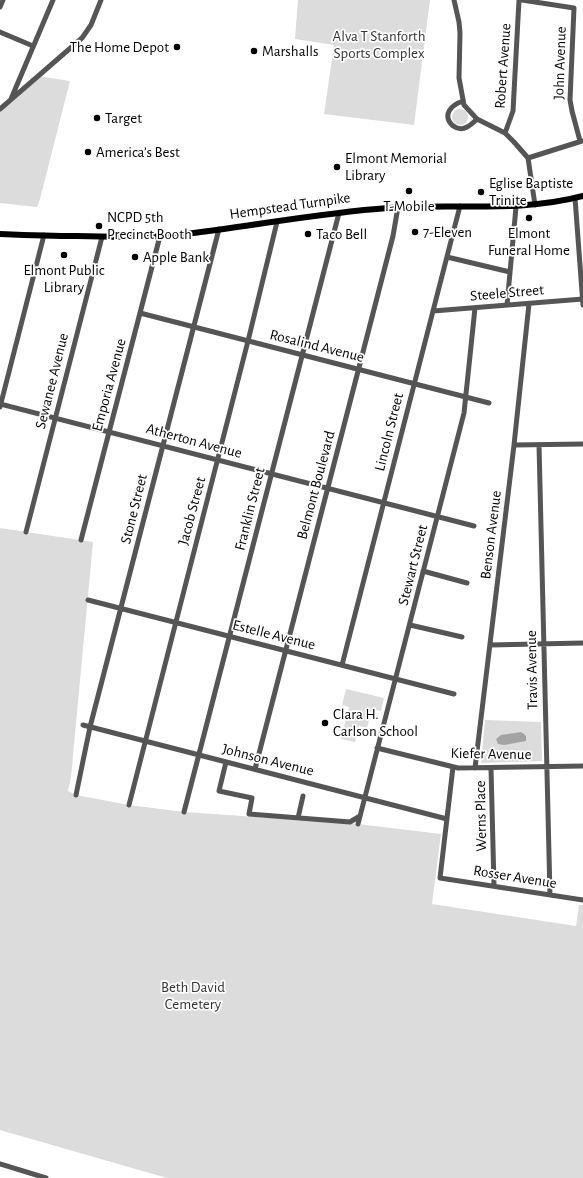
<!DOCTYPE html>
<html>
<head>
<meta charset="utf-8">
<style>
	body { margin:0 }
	canvas { display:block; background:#fff }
</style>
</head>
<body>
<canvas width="583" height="1178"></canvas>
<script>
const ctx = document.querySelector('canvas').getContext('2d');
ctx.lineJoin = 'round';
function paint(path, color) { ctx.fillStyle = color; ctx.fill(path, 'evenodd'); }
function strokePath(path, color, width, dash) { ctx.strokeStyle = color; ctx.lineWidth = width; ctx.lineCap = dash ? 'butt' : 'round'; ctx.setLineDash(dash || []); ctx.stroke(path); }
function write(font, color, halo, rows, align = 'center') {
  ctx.font = font + ' "Alegreya Sans",sans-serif'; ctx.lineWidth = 3.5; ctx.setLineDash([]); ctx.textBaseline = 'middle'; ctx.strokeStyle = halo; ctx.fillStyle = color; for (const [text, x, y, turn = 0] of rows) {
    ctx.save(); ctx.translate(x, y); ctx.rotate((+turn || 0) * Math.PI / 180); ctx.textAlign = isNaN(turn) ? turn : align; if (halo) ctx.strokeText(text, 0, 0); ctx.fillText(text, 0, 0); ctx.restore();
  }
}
paint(new Path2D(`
	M 298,0 L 430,0 L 414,125 L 324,114 L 334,45 L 295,39 Z
	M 38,76 L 70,81 L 40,199 L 37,207 L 0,203 L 0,109 Z
	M452 117a8 8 0 1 1 16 0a8 8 0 1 1-16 0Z
	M 0,528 L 93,542 L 76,723 L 71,777 L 68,791 L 76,795 L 129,805 L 184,812 L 358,824 L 441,834 L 432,904 L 576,926 L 579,905 L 583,905 L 583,1178 L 167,1178 L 0,1130 Z
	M 346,689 L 384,698 L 381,711 L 372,709 L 367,728 L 359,726 L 355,742 L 341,739 L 349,707 L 342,705 Z
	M 485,720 L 541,722 L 542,761 L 481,763 Z`), '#dcdcdc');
paint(new Path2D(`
	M 521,732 L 524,734 L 526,736 L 526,741 L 504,745 L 498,744 L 496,739 L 501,735 Z`), '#a3a3a3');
strokePath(new Path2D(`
	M 454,0 L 459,22 L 460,33 L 459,78 L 464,105 L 477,119 L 505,133 L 514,142 L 528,158
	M 522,0 L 574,8 L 570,100 L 572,111 L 580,141
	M 0,7 L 3,0
	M 0,32 L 33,46
	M 11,99 L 53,0
	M 463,101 C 434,111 453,135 467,127 C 471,125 474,122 477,119
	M 0,109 L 82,38 L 91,25 L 101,0
	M 505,133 L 513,111 L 519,0
	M 528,158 L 582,141
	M 528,158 L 535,205
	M 575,198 L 583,305
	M 447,257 L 510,272
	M 507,305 L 516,207
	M 433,311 L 583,299
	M 140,313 L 489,403
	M 0,404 L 474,526
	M 0,407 L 44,235
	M 514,445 L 583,444
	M 539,445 L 550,895
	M 26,532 L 102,237
	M 81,540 L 160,236
	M 423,571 L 467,583
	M 88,600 L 454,694
	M 410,625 L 462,637
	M 490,645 L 583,643
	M 342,665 L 460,206
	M 83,725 L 447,819
	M 377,748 L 458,768 L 583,766
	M 226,762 L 219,791 L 252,798 L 249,814 L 350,822 L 360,816
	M 453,767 L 440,878 L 583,900
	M 475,768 L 514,445 L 529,304
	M 491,768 L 494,886
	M 255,769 L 393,236 L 398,207
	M 76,795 L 90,727 L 219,229
	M 129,805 L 248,341 L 277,222
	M 184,812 L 339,213
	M 298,818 L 303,796
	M 358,824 L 464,413 L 475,308
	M 0,1164 L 46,1178`), '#555', 5);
strokePath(new Path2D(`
	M 0,234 C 25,235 50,236 75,236 C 110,237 144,238 178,235 C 248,227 317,213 388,208 C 453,203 519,213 583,196`), '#000', 6);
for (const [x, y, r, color] of [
	[177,47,4,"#000"],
	[254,51,4,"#000"],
	[97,118,4,"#000"],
	[88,152,4,"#000"],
	[337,167,4,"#000"],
	[409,191,4,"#000"],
	[481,192,4,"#000"],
	[529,218,4,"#000"],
	[99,226,4,"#000"],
	[415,232,4,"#000"],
	[308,234,4,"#000"],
	[64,255,4,"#000"],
	[135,257,4,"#000"],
	[325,723,4,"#000"]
]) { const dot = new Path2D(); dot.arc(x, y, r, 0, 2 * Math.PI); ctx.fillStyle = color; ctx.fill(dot); strokePath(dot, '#fff', 1.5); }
write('15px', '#333', '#fff', [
	["Alva T Stanforth",379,36],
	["Sports Complex",379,53],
	["Beth David",193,987],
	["Cemetery",193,1004]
]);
write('15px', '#000', '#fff', [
	["The Home Depot",169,47,"right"],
	["Marshalls",262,51],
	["Target",105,118],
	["America’s Best",96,152],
	["Elmont Memorial",345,158],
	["Library",345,175],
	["Eglise Baptiste",489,183],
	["Trinite",489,200],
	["T-Mobile",409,206,"center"],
	["NCPD 5th",107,217],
	["Precinct Booth",107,234],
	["7-Eleven",423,232],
	["Elmont",529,233,"center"],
	["Funeral Home",529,250,"center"],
	["Taco Bell",316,234],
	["Apple Bank",143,257],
	["Elmont Public",64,270,"center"],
	["Library",64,287,"center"],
	["Clara H.",333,714],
	["Carlson School",333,731]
], 'left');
write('15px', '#000', '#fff', [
	["John Avenue",560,63,-88],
	["Robert Avenue",503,66,-86],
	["Hempstead Turnpike",290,206,-8],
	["Steele Street",507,293,-5],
	["Rosalind Avenue",317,346,14],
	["Sewanee Avenue",52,381,-76],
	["Emporia Avenue",109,385,-75],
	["Lincoln Street",389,432,-76],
	["Atherton Avenue",194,441,15],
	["Belmont Boulevard",316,485,-75],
	["Stone Street",134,509,-76],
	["Franklin Street",250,509,-76],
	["Jacob Street",192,511,-75],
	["Benson Avenue",491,535,-83],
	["Stewart Street",413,565,-76],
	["Estelle Avenue",274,635,14],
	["Travis Avenue",532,670,-91],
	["Kiefer Avenue",491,754,1],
	["Johnson Avenue",268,760,14],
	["Werns Place",481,816,-91],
	["Rosser Avenue",515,877,9]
]);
</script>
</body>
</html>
